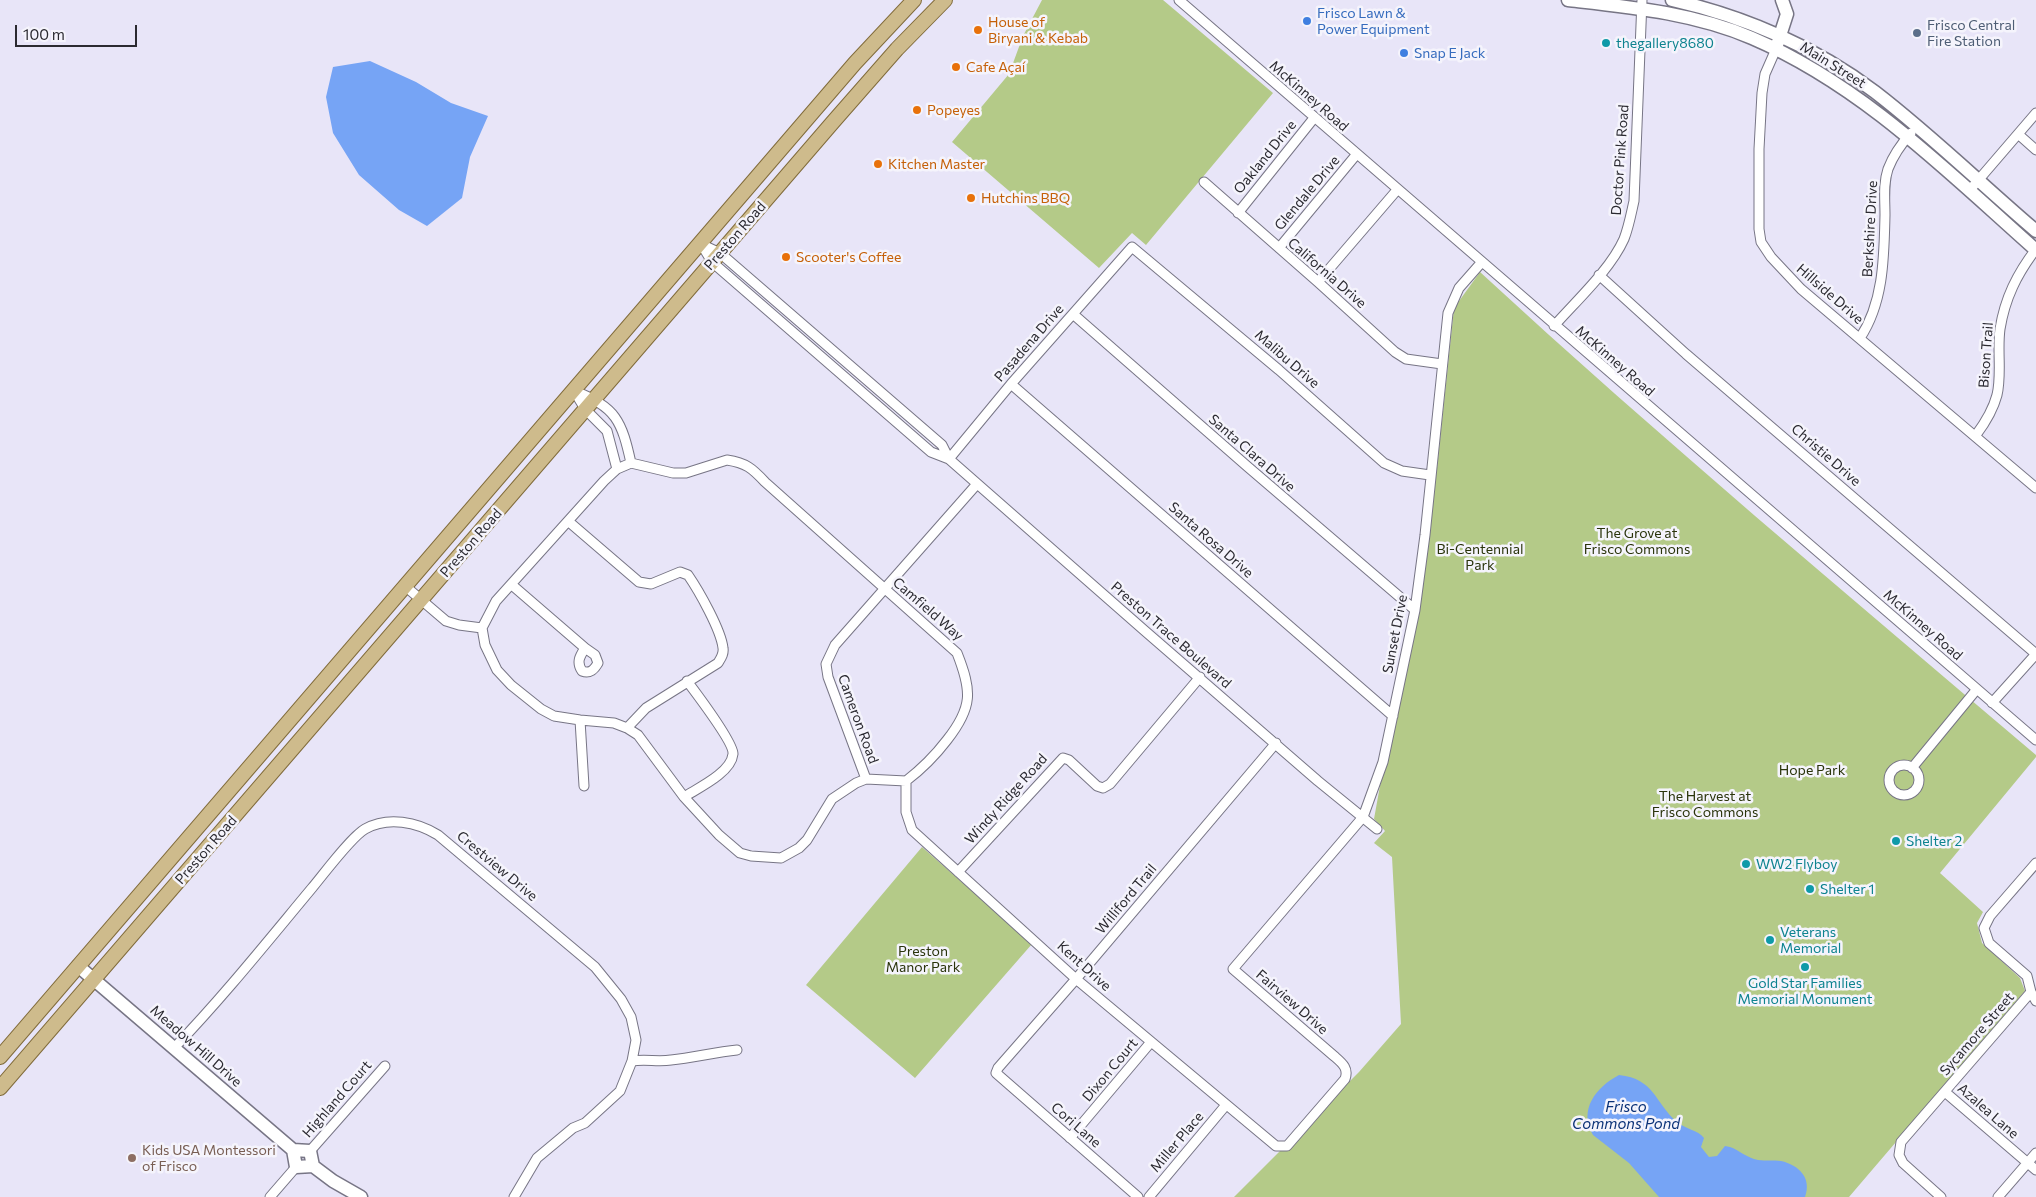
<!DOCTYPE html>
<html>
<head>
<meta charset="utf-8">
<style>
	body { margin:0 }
	#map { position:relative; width:2036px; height:1197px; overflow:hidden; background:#e8e5f8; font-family:Commissioner,sans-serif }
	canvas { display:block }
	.scale { position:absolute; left:15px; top:25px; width:122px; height:22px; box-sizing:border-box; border:2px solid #2b2a31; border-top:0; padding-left:6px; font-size:15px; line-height:18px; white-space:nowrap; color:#2b2a31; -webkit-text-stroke:4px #f5f4fc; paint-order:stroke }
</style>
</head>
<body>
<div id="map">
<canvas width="2036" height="1197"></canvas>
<div class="scale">100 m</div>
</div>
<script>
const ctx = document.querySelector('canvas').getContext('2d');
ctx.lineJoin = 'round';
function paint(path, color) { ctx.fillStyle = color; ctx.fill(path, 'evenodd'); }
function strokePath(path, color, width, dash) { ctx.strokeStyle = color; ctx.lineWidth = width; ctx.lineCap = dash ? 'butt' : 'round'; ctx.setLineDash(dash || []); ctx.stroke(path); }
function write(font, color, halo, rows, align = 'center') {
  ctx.font = font + ' Commissioner,sans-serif'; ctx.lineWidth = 5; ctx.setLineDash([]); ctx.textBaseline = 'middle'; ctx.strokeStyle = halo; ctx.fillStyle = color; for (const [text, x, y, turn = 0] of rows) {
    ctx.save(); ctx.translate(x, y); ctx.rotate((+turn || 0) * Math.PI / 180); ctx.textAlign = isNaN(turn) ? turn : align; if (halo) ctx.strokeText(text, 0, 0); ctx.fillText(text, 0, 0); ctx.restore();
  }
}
paint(new Path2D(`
	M 1042,0 L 1163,0 L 1273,93 L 1146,245 L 1132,233 L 1099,268 L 952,142 L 1009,74 L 1023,36 Z
	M 1480,272 C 1660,438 1849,596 2036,755 L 2036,757 L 1940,873 L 1983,912 L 1977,923 L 1982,943 L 2020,978 L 2025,991 L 1849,1197 L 1234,1197 L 1359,1072 L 1401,1024 L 1392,857 L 1374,843 L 1385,831 L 1374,819 L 1437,468 L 1454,308 Z
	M 922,847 L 1032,944 L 915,1078 L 806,985 Z`), '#b4ca88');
paint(new Path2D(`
	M 370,61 L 416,82 L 451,103 L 488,116 L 470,157 L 462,198 L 427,226 L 399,210 L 359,175 L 333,133 L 326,97 L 333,67 Z
	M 1619,1075 C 1655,1079 1654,1102 1677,1122 C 1685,1129 1698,1130 1704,1138 L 1701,1147 L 1709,1157 L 1717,1156 L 1725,1146 L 1730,1147 C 1739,1150 1747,1158 1758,1160 C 1766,1161 1773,1160 1781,1161 C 1799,1165 1812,1178 1805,1197 L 1659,1197 L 1629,1163 L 1593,1135 C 1578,1110 1596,1087 1619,1075 Z`), '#76a4f5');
const street = new Path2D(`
	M 1179,0 L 2036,740
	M 1776,49 L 1765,74 L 1762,93 L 1759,149 L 1759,229 L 1761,242 L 1771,257 L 1801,289 L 2036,488
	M 2018,134 L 2036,150
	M 1204,182 L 1318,282 L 1395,352 L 1406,359 L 1442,364
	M 1969,191 L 2036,113
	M 1238,213 L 1314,118
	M 701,244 L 712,262 L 931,452 L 949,459 L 1145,631 L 1318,781 L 1377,829
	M 701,244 L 720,253 L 942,445 L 949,459
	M 1279,248 L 1356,155
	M 1599,275 L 1686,354 L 2036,654
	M 1318,282 L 1397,190
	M 1073,314 L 1248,467 L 1415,610
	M 1554,326 C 1577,300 1610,270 1624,239 C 1629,226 1631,214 1634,201 L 1642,0
	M 1860,338 C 1884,302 1884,256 1885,215 C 1885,199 1883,184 1888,169 C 1893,156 1902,143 1911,133
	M 1011,384 L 1393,716
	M 574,391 C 616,406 622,422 631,463
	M 574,391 L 585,409 L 607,431 L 617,469
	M 1976,435 C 1985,423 1993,410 1997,395 C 2002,374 1997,351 2000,329 C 2005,298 2017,274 2036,249
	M 949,459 L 1011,384 L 1132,247 L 1279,370 L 1384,463 L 1402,471 L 1430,475
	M 727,460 C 746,463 752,468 765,482 L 957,653 C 972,691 973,707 947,740 C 934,757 923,768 906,781 L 866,779 L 856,783 L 832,799 L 807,840 L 799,848 L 781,858 L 751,856 L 740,853 L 719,835 L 684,797 L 638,735 L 627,728 L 614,723 L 580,720 L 554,716 L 541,709 L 511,685 L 497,670 L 485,645 L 482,628 L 496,601 L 604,481 L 617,469 L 631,463 L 673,473 L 686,473 Z
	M 568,521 L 639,582 L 651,584 L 680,572 L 688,575 C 699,591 721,630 723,648 C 724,654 721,658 718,663 L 646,708 L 627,728
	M 512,585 L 585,648
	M 405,586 L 446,621 L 459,625 L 482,628
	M 585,648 L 595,655 L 598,663 C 594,670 590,674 582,671 C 576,662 580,656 585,648 Z
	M 1992,703 L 2036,654
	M 580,720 L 584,786
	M1889 780a15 15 0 1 1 30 0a15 15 0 1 1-30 0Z
	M 1912,768 L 1977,689
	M 866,779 L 828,677 L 826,664 L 835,645 L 977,484
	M 906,781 L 906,812 L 912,830 L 1076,979 L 1276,1146 L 1287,1146 L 1345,1079 C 1349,1068 1342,1063 1334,1056 L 1233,969 L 1363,817 L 1383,762 L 1415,610 L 1425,535 L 1448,313 L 1459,288 L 1481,263
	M 684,797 C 698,788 731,773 733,754 C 734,743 696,693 687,681
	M 958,872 L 1063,758 L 1069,760 L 1097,786 L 1103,788 L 1110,784 L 1200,677
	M 2031,992 L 2036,1001
	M 174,1048 C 223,997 267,942 312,888 C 323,875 351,837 365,829 C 388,816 417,822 438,835 L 595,967 L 621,999 L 631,1017 L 636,1040 L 632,1061 L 620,1091 L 585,1123 L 573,1128 L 537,1158 L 514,1197
	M 632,1061 C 645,1059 659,1062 671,1060 C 693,1058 715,1052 737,1050
	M 1945,1092 L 2036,1170
	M 1070,1138 L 1151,1042
	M 310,1151 L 385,1066
	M 270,1197 L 296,1167
	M 1138,1197 L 996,1073 L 998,1068 L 1076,979 L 1276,743
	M 1149,1197 L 1226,1105
	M 1941,1197 L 1903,1163 L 1899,1155 L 1901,1142 L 2031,992 L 2027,976 L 1989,943 L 1984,928 L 1990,916 L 2036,863
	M 1998,1197 L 2036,1153`);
const secondary = new Path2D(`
	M 1568,0 C 1630,7 1694,13 1752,38 C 1862,85 1948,172 2036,250
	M 1672,0 C 1743,16 1816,47 1875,92 C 1931,135 1982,185 2036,231
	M 1777,45 L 1787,14 L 1782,0
	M 78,966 L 293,1150 L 296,1167 L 313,1166 L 310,1151 L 293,1150
	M 313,1166 L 333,1181 L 361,1197`);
const primary = new Path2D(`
	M 0,1057 L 855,63 L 914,0
	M 0,1088 L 833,122 L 897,49 L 945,0`);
strokePath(street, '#777585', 11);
strokePath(secondary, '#777585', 15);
strokePath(primary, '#806b3b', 16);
strokePath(street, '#fff', 9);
strokePath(secondary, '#fff', 12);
strokePath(primary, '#cebb8c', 14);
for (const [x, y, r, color] of [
	[1307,21,5,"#3f7fe0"],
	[978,30,5,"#e8710a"],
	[1917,33,5,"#5c6f8a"],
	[1606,43,5,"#0f9aa8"],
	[1404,53,5,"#3f7fe0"],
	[956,67,5,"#e8710a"],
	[917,110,5,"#e8710a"],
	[878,164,5,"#e8710a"],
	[971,198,5,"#e8710a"],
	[786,257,5,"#e8710a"],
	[1896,841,5,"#0f9aa8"],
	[1746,864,5,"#0f9aa8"],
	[1810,889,5,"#0f9aa8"],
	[1770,940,5,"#0f9aa8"],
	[1805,967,5,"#0f9aa8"],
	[132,1158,5,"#8d6e63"]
]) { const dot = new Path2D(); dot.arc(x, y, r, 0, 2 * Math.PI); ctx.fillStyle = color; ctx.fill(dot); strokePath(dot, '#f5f4fc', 2); }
write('14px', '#366cbe', '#f5f4fc', [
	["Frisco Lawn &",1317,13],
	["Power Equipment",1317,29],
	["Snap E Jack",1414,53]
], 'left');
write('14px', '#c56008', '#f5f4fc', [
	["House of",988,22],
	["Biryani & Kebab",988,38],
	["Cafe Açaí",966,67],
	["Popeyes",927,110],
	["Kitchen Master",888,164],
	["Hutchins BBQ",981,198],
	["Scooter's Coffee",796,257]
], 'left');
write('14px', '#4e5e75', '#f5f4fc', [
	["Frisco Central",1927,25],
	["Fire Station",1927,41]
], 'left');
write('14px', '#0d838f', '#f5f4fc', [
	["thegallery8680",1616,43],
	["Shelter 2",1906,841],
	["WW2 Flyboy",1756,864],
	["Shelter 1",1820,889],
	["Veterans",1780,932],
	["Memorial",1780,948],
	["Gold Star Families",1805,983,"center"],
	["Memorial Monument",1805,999,"center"]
], 'left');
write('14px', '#2b2a31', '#f5f4fc', [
	["Main Street",1833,65,32],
	["McKinney Road",1309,96,41],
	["Oakland Drive",1265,157,-51],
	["Doctor Pink Road",1620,160,-86],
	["Glendale Drive",1307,193,-50],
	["Berkshire Drive",1870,229,-87],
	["Preston Road",735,236,-49],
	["California Drive",1327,273,41],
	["Hillside Drive",1830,294,41],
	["Pasadena Drive",1029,343,-49],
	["Bison Trail",1986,355,-86],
	["Malibu Drive",1287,359,41],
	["McKinney Road",1615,361,41],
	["Santa Clara Drive",1252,453,41],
	["Christie Drive",1826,455,41],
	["Santa Rosa Drive",1211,540,41],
	["Preston Road",471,543,-49],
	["Camfield Way",928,609,41],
	["McKinney Road",1923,625,41],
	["Sunset Drive",1395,634,-79],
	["Preston Trace Boulevard",1171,635,41],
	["Cameron Road",858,719,70],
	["Windy Ridge Road",1006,799,-48],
	["Preston Road",206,850,-49],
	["Crestview Drive",497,866,40],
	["Williford Trail",1126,899,-50],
	["Kent Drive",1084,966,42],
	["Fairview Drive",1292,1002,41],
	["Sycamore Street",1977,1034,-49],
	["Meadow Hill Drive",196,1046,41],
	["Dixon Court",1110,1070,-50],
	["Highland Court",337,1099,-49],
	["Azalea Lane",1988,1111,41],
	["Cori Lane",1076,1125,41],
	["Miller Place",1177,1142,-50]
]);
write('14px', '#2a340b', '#f5f4fc', [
	["The Grove at",1637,533],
	["Frisco Commons",1637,549],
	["Bi-Centennial",1480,549],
	["Park",1480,565],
	["Hope Park",1812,770],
	["The Harvest at",1705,796],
	["Frisco Commons",1705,812],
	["Preston",923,951],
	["Manor Park",923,967]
]);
write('14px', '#785e54', '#f5f4fc', [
	["Kids USA Montessori",142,1150],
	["of Frisco",142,1166]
], 'left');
write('italic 15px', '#0b3278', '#f5f4fc', [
	["Frisco",1626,1107],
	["Commons Pond",1626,1124]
]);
</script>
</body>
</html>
